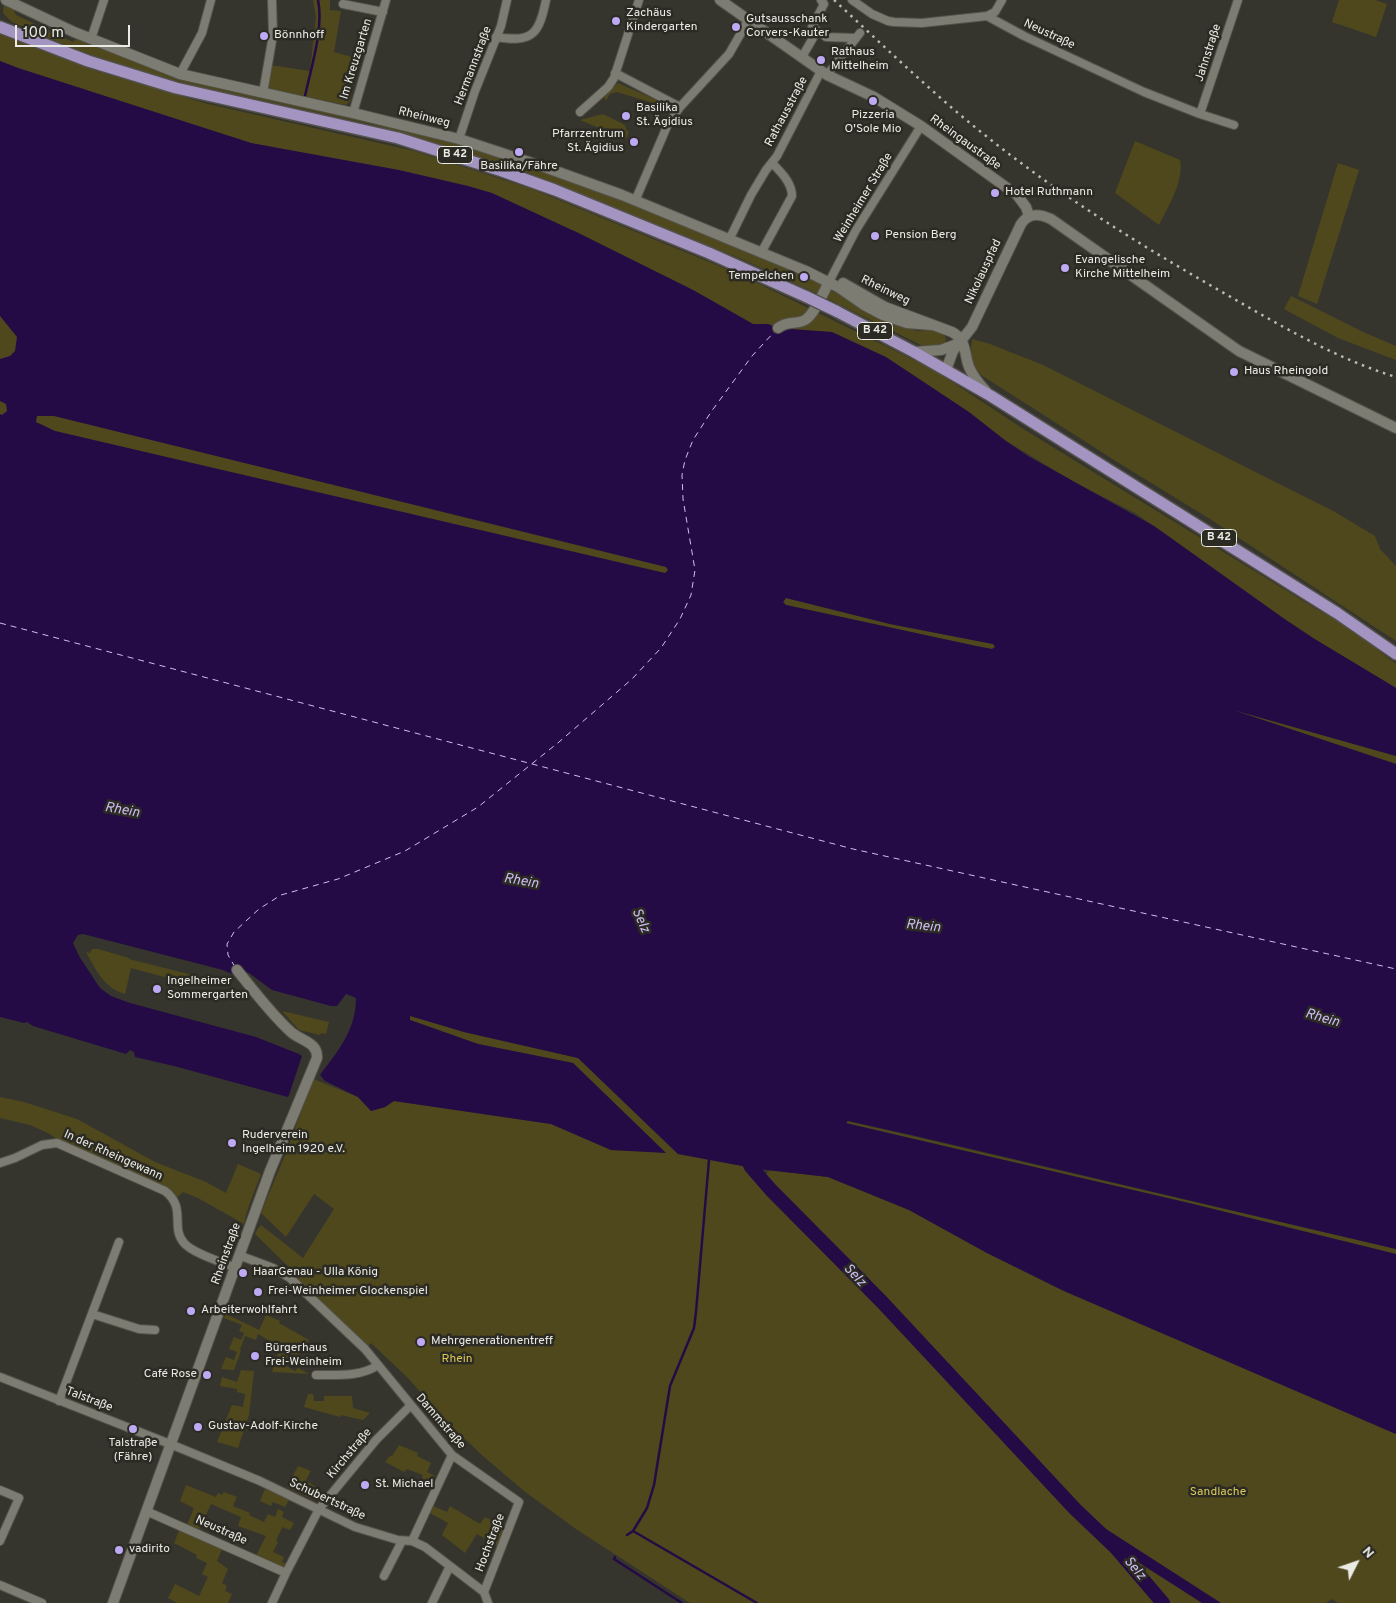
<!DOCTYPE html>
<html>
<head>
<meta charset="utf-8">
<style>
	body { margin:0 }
	#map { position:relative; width:1396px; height:1603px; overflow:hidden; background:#36352d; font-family:Overpass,sans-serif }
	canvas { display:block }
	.north { position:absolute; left:1331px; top:1538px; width:50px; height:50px; -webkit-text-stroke:4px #2c2b23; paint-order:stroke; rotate:49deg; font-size:14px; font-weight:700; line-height:20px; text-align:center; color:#ebebe5 }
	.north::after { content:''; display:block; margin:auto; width:18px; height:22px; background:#ebebe5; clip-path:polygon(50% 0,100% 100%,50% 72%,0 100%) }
	.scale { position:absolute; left:15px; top:25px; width:115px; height:22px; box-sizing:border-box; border:2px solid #ebebe5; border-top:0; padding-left:6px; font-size:15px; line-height:18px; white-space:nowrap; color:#ebebe5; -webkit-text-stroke:4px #2c2b23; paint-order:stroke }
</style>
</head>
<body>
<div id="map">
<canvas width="1396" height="1603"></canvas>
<div class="north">N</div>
<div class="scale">100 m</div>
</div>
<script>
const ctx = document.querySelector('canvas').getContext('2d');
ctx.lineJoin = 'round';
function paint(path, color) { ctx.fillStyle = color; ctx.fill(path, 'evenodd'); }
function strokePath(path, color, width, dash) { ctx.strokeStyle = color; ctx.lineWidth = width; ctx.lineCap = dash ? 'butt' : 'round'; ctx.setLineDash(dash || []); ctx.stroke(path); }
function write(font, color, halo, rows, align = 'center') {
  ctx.font = font + ' Overpass,sans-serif'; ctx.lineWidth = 5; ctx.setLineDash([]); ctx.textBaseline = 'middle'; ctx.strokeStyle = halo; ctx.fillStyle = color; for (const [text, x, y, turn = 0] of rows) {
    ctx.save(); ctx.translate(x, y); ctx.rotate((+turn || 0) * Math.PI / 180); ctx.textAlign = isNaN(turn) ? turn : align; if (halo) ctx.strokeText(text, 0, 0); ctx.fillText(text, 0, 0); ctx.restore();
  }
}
paint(new Path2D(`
	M 313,0 L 330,0 L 330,10 L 341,11 L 334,52 L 359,59 L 350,101 L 346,105 L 271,89 L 268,86 L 270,65 L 310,71 L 316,17 Z
	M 1339,0 L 1375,0 L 1387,4 L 1376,37 L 1332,22 Z
	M 4,4 L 14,7 L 14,11 L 16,15 L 73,42 L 77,38 L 289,102 L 462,144 L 532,167 L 615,197 L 806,274 L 871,315 L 917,331 L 930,330 L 942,333 L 946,338 L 945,343 L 943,346 L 923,346 L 818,294 L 744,260 L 612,206 L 528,173 L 418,137 L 370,124 L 185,83 L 153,74 L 77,50 L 12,22 L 3,13 Z
	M 0,34 L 96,71 L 204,103 L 414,151 L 532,189 L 743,276 L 934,370 L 1025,430 L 1318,610 L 1345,625 L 1396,664 L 1396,688 L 1313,638 L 1283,618 L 1154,526 L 1135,513 L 1079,485 L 1006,441 L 778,328 L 768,324 L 753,324 L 693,290 L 575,231 L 251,143 L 18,68 L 0,61 Z
	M 618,83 L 663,103 L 666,105 L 663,106 L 617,92 L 610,94 L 606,101 L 604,95 Z
	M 603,114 L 625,125 L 626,130 L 629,132 L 626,139 L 580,120 Z
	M 1135,141 L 1180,160 C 1184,181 1169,205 1159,225 L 1115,193 Z
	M 1338,163 L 1359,170 L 1317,304 L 1298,296 Z
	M 1291,296 L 1363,332 L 1396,346 L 1396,360 L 1338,338 L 1284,309 Z
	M 0,316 L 671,562 L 670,574 L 623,566 L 0,418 Z
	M 972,339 L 990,344 L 1043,365 L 1335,512 L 1375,536 L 1380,549 L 1396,566 L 1396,641 L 1210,519 L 1122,465 L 981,375 C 971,364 970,354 972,339 Z
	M 786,598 L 890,624 L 993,644 L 995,647 L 992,649 L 976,646 L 786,605 L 783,602 Z
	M 1215,704 L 1396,756 L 1396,764 Z
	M 92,949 L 98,949 L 129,958 L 129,959 L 196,976 L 196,978 L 191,977 L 190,984 L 131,968 L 125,994 C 104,988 96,970 86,952 L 90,953 Z
	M 282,1011 L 329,1022 L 326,1034 L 321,1033 L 320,1035 L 299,1030 Z
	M 410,1015 L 464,1032 L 578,1058 L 678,1154 L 751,1167 L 770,1190 L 771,1186 L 765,1175 L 770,1170 L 828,1177 L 909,1210 L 987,1253 L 1064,1291 L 1396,1434 L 1396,1603 L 1338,1603 L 1332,1599 L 1326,1603 L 690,1603 L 576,1529 L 524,1491 L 483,1456 L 444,1419 L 408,1378 L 371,1343 L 368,1346 L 295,1278 L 294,1276 L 295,1273 L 255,1234 L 258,1228 L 261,1225 L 303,1258 L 334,1209 L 314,1194 L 286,1237 L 261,1213 L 288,1148 L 313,1079 L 358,1097 L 371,1111 L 385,1107 L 394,1101 L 551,1124 L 611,1150 L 665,1152 L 573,1063 L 478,1044 L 410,1020 Z
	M 0,1097 L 24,1102 L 77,1119 L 155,1162 L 206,1182 L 226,1193 L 238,1164 L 261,1174 C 255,1191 247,1207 244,1224 L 198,1198 L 183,1192 L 177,1197 L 170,1191 L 97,1156 L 57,1139 L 48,1133 L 30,1125 L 0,1118 Z
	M 847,1121 L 1396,1249 L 1396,1254 L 1189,1203 L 846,1124 Z
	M 226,1314 L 259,1330 L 266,1315 L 280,1321 L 279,1323 L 309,1340 L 298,1356 L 294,1354 L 292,1358 L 288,1357 L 285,1363 L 286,1366 L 295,1371 L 298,1368 L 309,1374 L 272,1372 L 280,1347 L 258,1334 L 256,1340 L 245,1336 L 240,1350 L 241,1351 L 234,1370 L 221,1369 L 226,1357 L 234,1360 L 237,1352 L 229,1349 L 234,1337 L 241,1340 L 244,1333 L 239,1331 L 242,1325 L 224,1318 Z
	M 241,1370 L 254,1371 L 249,1415 L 238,1448 L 217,1442 L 232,1405 L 243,1407 L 245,1394 L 237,1392 L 237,1389 L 220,1386 L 222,1377 L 237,1382 Z
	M 308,1394 L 313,1394 L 314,1401 L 324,1401 L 324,1396 L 352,1396 L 353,1408 L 370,1413 L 363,1420 L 341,1415 L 340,1417 L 304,1407 Z
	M 399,1445 L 418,1453 L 417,1456 L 431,1463 L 427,1472 L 435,1476 L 431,1484 L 422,1478 L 423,1475 L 407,1469 L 404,1472 L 385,1462 L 390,1456 L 392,1456 Z
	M 298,1466 L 311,1471 L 306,1480 L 324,1493 L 316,1501 L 287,1487 Z
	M 186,1485 L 216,1497 L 218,1493 L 222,1495 L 224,1492 L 237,1497 L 233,1506 L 250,1513 L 249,1515 L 264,1522 L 268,1514 L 275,1517 L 278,1509 L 284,1512 L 282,1517 L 294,1523 L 290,1530 L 282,1527 L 276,1541 L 278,1542 L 273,1552 L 284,1557 L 282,1562 L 288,1565 L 286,1569 L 256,1556 L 266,1536 L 238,1526 L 241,1517 L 211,1504 L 199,1530 L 187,1525 L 194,1508 L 180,1501 Z
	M 265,1489 L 289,1500 L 285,1507 L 273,1502 L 271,1506 L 260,1501 Z
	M 433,1506 L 447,1512 L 450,1506 L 480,1524 L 485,1517 L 506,1527 L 498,1547 L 477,1534 L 465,1553 L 442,1535 L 448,1523 L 430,1513 Z
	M 180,1528 L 222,1549 L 217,1561 L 228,1569 L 222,1583 L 227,1586 L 225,1591 L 232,1594 L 228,1603 L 177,1603 L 168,1598 L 175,1584 L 199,1596 L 208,1577 L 202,1574 L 207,1563 L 196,1558 L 197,1555 L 174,1543 Z`), '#4f481d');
paint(new Path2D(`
	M 0,61 L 18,68 L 251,143 L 399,170 L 468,186 L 492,193 L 574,231 L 693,290 L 753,324 L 768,324 L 778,328 L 832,332 L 886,357 L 969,412 L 1006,441 L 1028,456 L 1154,526 L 1283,618 L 1313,638 L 1396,688 L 1396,756 L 1233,710 L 1396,764 L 1396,1249 L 920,1137 L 848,1121 L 846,1123 L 1189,1203 L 1396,1254 L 1396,1434 L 1064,1291 L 987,1253 L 909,1210 L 828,1177 L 758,1169 L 678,1154 L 578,1058 L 464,1032 L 410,1016 L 410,1020 L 478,1044 L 573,1063 L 666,1153 L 611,1150 L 551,1124 L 394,1101 L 385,1107 L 371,1111 L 358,1097 L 325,1081 L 320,1075 C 338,1051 356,1030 356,998 L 346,994 L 337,1006 L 331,1006 L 272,990 L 249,973 L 245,972 L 234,975 L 223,970 L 83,934 L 78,935 L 73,943 L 79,956 L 100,988 L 111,996 L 130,1003 L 256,1037 L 299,1054 L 302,1056 L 289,1095 L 288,1097 L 284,1096 L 174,1066 L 135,1057 L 134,1052 L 130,1050 L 126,1054 L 33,1026 L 27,1022 L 24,1023 L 0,1017 L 0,414 L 2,415 L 7,411 L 6,404 L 0,401 L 0,359 L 10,356 L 15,351 L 17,337 L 0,316 ZM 37,416 L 54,416 L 666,567 L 668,570 L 665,573 L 55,431 L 36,422 ZM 786,598 L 890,624 L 993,644 L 995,647 L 992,649 L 976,646 L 786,605 L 783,602 Z
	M 1075,1509 L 1221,1603 L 1202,1603 L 1116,1548 Z`), '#240b46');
strokePath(new Path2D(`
	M 305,96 C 311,68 324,28 318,0
	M 709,1160 L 696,1312 L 694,1328 L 670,1386 L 654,1485 L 647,1508 L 633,1531 L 757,1603
	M 627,1535 L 633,1531
	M 615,1557 L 614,1559 L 682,1603`), '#240b46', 2.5);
strokePath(new Path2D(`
	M 743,1150 L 751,1167 L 771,1190 L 882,1302 L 1075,1509 L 1116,1548 L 1163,1603`), '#240b46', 14);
strokePath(new Path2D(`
	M 0,623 L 853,849 L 1396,969
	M 235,967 L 228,955 L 227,944 L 234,932 L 259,909 L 281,895 L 338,879 L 405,851 L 478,807 L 559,742 L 632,679 L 661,648 L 680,619 L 691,595 L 695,570 L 683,499 L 682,475 L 685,460 L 693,440 L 711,412 L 752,356 L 776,330`), '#cdbef6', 1, [6, 5]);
const street = new Path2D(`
	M 821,0 L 824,4 L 812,27 L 826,37 L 856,38
	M 852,0 L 872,14 L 888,21 L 894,22 L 922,23 L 987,16 L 1024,36 L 1144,92 L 1200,114 L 1234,125
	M 343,4 L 383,12
	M 987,16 L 995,12 L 1002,0
	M 496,37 C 533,43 539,34 546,0
	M 91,39 L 104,0
	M 802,57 L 817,31
	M 615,73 L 680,107
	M 180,74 L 202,33 L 211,0
	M 827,75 L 860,33
	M 263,93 L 273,35 L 272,0
	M 580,112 L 608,87 L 614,78 L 639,0
	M 353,113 L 386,0
	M 1200,114 L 1238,0
	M 459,139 L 475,91 L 501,26 L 507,0
	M 635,201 L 668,124 L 680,107 L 729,54 L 749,19
	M 729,240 L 751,195 L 766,170 L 777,156 L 821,71
	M 761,253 L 792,196 C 792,183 781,172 772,163
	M 829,282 L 856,230 L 921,126
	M 0,1163 L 15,1158 L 42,1145 L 57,1143 L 165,1191 C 187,1208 170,1227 184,1243 C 192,1253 224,1263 236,1268
	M 241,1256 L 273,1268 L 290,1278 L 365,1349 L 452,1455 L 519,1502 L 484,1592
	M 92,1314 L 139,1329 L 155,1330
	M 316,1375 C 337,1375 361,1377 378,1365
	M 0,1377 L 175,1446 L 260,1481 L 355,1527 L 398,1540 L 412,1541 L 425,1547 L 484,1592 L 488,1603
	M 59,1401 L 119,1242
	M 0,1490 L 19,1498 L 0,1541
	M 146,1511 L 286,1573
	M 412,1541 L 452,1455
	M 384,1576 L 402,1541
	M 0,1585 L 42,1603
	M 272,1603 L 286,1573 L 319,1509 L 376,1440 L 411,1405
	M 432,1603 L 450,1566`);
const secondary = new Path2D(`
	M 6,0 L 74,32 L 180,74 L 353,113 L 459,139 L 547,168 L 622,195 L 806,271 L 838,287 L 864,305 L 883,315 L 907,323 L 932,325
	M 720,0 L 827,75 L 874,97 L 921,126 L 1017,195 L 1026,207 L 1029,216
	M 843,283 L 885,307 L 952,332 C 967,340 964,354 969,367 C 973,376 979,384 986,391
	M 778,328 C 788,320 796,325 805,320 C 814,315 824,291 829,282
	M 914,352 L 941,350 L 957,344
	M 946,370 L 953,351 L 972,327 L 1021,224 C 1029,212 1040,214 1051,219 L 1239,351 L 1396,428
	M 113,1603 L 270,1171 L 317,1058 C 318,1042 301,1041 291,1032 C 271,1014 254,991 237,970`);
const primary = new Path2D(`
	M 0,27 L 88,61 L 176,88 L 398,138 L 502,171 L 555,190 L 709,253 L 807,297
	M 836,311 L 914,352 L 991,396 L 1337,613 L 1396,654`);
strokePath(street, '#53524b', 10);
strokePath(secondary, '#53524b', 12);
strokePath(primary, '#53524b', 14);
strokePath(street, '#7d7c72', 8);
strokePath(secondary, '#7d7c72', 10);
strokePath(primary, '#a394c2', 11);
strokePath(new Path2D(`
	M 834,0 C 884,46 933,94 986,136 C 1062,197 1145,248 1229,296 C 1283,327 1337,359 1396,377`), '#babab3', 2.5, [2.5, 5]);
const primaryBridge = new Path2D(`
	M 807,297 L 836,311`);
strokePath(primaryBridge, '#53524b', 14, []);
strokePath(primaryBridge, '#a394c2', 11);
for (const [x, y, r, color] of [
	[616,21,5,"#bea9f4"],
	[736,27,5,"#bea9f4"],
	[264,36,5,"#bea9f4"],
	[821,60,5,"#bea9f4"],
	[873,101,5,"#bea9f4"],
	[626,116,5,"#bea9f4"],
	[634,142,5,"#bea9f4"],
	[519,152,5,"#bea9f4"],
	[995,193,5,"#bea9f4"],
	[875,236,5,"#bea9f4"],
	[1065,268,5,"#bea9f4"],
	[804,277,5,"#bea9f4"],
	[1234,372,5,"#bea9f4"],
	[157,989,5,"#bea9f4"],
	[232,1143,5,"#bea9f4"],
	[243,1273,5,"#bea9f4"],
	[258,1292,5,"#bea9f4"],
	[191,1311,5,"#bea9f4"],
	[421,1342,5,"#bea9f4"],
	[255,1356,5,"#bea9f4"],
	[207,1375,5,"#bea9f4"],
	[198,1427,5,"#bea9f4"],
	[133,1429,5,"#bea9f4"],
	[365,1485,5,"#bea9f4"],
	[119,1550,5,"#bea9f4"]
]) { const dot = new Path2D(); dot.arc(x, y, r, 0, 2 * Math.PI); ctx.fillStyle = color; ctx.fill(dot); strokePath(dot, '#2c2b23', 2); }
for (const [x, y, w] of [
	[455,155,35],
	[875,331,35],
	[1219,538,35]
]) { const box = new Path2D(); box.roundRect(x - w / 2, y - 8.5, w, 17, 4); ctx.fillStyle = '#2c2b23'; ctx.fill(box); strokePath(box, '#ebebe5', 1); }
write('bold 11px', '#ebebe5', null, [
	["B 42",455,155],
	["B 42",875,331],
	["B 42",1219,538]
]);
write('12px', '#ebebe5', '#2c2b23', [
	["Zachäus",626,14],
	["Kindergarten",626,28],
	["Gutsausschank",746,20],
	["Corvers-Kauter",746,34],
	["Bönnhoff",274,36],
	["Rathaus",831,53],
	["Mittelheim",831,67],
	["Basilika",636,109],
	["St. Ägidius",636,123],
	["Pizzeria",873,116,"center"],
	["O'Sole Mio",873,130,"center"],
	["Pfarrzentrum",624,135,"right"],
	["St. Ägidius",624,149,"right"],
	["Basilika/Fähre",519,167,"center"],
	["Hotel Ruthmann",1005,193],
	["Pension Berg",885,236],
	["Evangelische",1075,261],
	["Kirche Mittelheim",1075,275],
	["Tempelchen",794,277,"right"],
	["Haus Rheingold",1244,372],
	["Ingelheimer",167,982],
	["Sommergarten",167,996],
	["Ruderverein",242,1136],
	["Ingelheim 1920 e.V.",242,1150],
	["HaarGenau - Ulla König",253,1273],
	["Frei-Weinheimer Glockenspiel",268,1292],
	["Arbeiterwohlfahrt",201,1311],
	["Mehrgenerationentreff",431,1342],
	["Bürgerhaus",265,1349],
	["Frei-Weinheim",265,1363],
	["Café Rose",197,1375,"right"],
	["Gustav-Adolf-Kirche",208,1427],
	["Talstraße",133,1444,"center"],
	["(Fähre)",133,1458,"center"],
	["St. Michael",375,1485],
	["vadirito",129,1550]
], 'left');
write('12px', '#ebebe5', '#2c2b23', [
	["Neustraße",1049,35,25],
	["Jahnstraße",1209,53,-72],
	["Im Kreuzgarten",357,59,-73],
	["Hermannstraße",474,66,-69],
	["Rathausstraße",787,112,-62],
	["Rheinweg",424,118,14],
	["Rheingaustraße",965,143,36],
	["Weinheimer Straße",864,198,-59],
	["Nikolauspfad",984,272,-65],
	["Rheinweg",885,291,26],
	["In der Rheingewann",113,1156,24],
	["Rheinstraße",227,1254,-70],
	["Talstraße",89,1400,21],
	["Dammstraße",440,1422,49],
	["Kirchstraße",350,1454,-50],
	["Schubertstraße",327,1500,25],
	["Neustraße",221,1531,24],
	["Hochstraße",491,1543,-69]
]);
write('12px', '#dac85a', '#2c2b23', [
	["Rhein",457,1360],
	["Sandlache",1218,1493]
]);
write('italic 14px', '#cdbef6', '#2c2b23', [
	["Rhein",122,811,10],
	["Rhein",521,882,10],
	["Selz",640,921,66],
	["Rhein",923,927,6],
	["Rhein",1322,1019,16],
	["Selz",854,1276,47],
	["Selz",1134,1569,50]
]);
</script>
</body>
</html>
